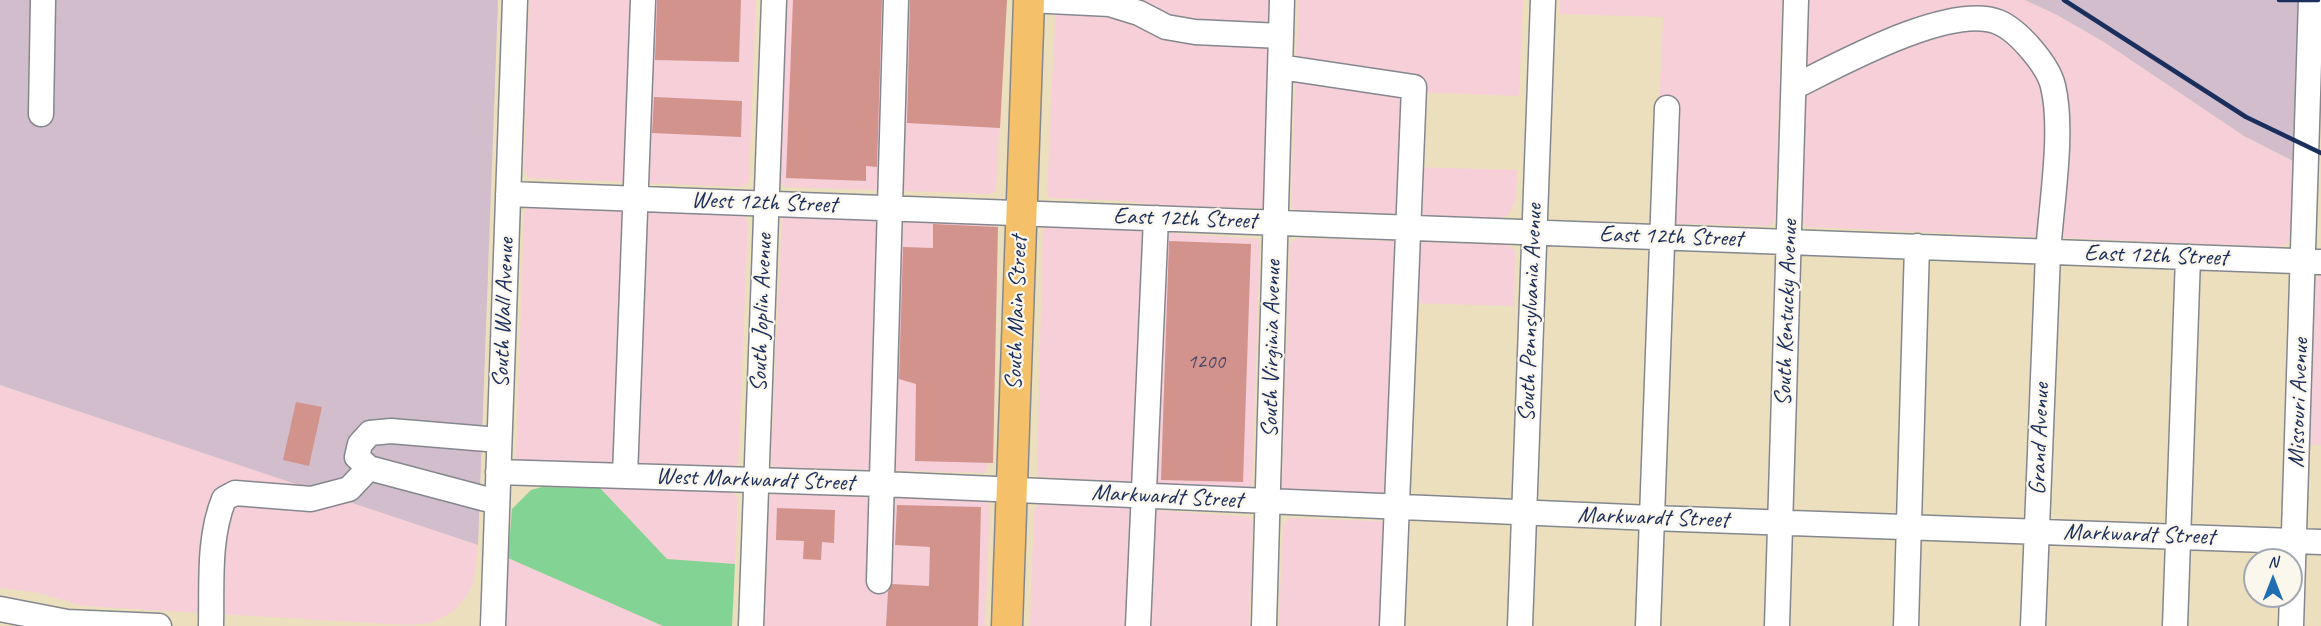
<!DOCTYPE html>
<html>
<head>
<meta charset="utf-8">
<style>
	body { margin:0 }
	#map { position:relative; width:2321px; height:626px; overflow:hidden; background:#ecdfbe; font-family:Caveat,sans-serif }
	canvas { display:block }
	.north { position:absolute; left:2243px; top:548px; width:60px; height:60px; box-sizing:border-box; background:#fbf7ec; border:2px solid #a1a7b3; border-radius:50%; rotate:0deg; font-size:16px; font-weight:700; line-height:24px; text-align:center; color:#1b2f5e }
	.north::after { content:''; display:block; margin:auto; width:21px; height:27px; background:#1f6fb2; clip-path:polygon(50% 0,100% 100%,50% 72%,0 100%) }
</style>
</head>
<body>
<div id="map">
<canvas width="2321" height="626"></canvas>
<div class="north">N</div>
</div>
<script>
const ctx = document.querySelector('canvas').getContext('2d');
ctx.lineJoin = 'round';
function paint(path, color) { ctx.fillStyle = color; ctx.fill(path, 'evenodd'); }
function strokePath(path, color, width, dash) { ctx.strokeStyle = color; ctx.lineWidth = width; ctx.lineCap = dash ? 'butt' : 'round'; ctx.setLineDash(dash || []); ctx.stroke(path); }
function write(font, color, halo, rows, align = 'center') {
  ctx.font = font + ' Caveat,sans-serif'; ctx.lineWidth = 4.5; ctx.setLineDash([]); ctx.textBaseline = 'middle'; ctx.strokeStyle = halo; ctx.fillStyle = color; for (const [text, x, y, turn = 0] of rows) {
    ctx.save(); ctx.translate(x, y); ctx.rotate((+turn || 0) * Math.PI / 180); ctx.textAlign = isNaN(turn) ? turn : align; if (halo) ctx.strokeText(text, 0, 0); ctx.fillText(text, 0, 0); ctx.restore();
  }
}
paint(new Path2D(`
	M 529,0 L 756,0 L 749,180 L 747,184 L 740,187 L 528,178 L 524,170 Z
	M 786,0 L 1005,0 L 996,191 L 989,194 L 786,187 L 782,185 L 780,181 Z
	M 1056,0 L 1270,0 L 1263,208 L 1169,207 L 1126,201 L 1052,198 L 1047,195 Z
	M 1298,0 L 1523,0 L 1519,96 L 1412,92 L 1409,167 L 1517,170 L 1516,201 L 1508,215 L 1500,218 L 1294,210 L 1291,206 Z
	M 1560,0 L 1782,0 L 1775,219 L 1771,226 L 1654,223 L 1663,17 L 1560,14 Z
	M 1807,0 L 2025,0 L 2057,15 L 2104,42 L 2244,136 L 2295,162 L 2292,236 L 2288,243 L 2279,247 L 1806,227 L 1800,215 Z
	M 528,206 L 744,215 L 748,222 L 738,464 L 730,468 L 519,461 L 516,458 L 524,213 Z
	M 782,215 L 994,224 L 996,229 L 988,467 L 984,473 L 773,467 L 771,459 Z
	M 1043,224 L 1121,224 L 1168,233 L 1258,239 L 1260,242 L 1252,485 L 1250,489 L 1042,477 L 1037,475 Z
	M 1297,238 L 1508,245 L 1515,251 L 1514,306 L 1409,303 L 1401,495 L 1288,492 L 1282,487 L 1290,244 Z
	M 2321,274 L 2321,445 L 2306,444 L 2312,283 Z
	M 0,385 L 478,545 L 473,583 L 468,594 L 452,612 L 431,623 L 406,625 L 83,606 L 39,593 L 0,588 Z
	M 600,488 L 732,492 L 738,498 L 735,564 L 666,559 Z
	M 773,494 L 987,500 L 990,507 L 985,626 L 765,626 L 769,499 Z
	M 1039,503 L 1128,505 L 1154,510 L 1249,517 L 1253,523 L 1249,626 L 1030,626 L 1034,510 Z
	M 1289,518 L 1400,522 L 1396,626 L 1279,626 L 1283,525 Z
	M 508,558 L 663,626 L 505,626 Z`), '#f6cfd9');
paint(new Path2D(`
	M 0,0 L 498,0 L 478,545 L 0,385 Z
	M 2025,0 L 2300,0 L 2295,162 L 2244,136 L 2104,42 L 2057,15 Z`), '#d1bdcb');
paint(new Path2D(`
	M 542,487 L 600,488 L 667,559 L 735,564 L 732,626 L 663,626 L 508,558 L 512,509 L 531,490 Z`), '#82d394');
paint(new Path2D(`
	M 657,0 L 741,0 L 739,62 L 655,60 Z
	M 793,0 L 882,0 L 877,167 L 866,166 L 866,181 L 786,178 Z
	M 910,0 L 1007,0 L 1000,128 L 907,123 Z
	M 654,97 L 742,101 L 741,137 L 652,133 Z
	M 933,224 L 998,227 L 993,463 L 915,461 L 916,384 L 899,379 L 903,247 L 933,248 Z
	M 1169,241 L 1251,244 L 1243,482 L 1161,480 Z
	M 296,402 L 322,407 L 309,466 L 283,460 Z
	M 897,505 L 981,507 L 978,626 L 886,626 L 888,592 L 892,584 L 929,586 L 930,547 L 895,545 Z
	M 777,508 L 835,510 L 834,543 L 822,542 L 821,560 L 803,559 L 804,541 L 776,540 Z`), '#d1938c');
const minor = new Path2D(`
	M 1029,0 L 1110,4 L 1139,13 L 1166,27 L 1195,32 L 1281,36
	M 1280,67 L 1414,87 L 1392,626
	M 1794,87 C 1840,64 1950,3 1998,22 C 2018,30 2048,65 2053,86 C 2064,131 2051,205 2048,254 C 2042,378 2037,502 2033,626
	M 41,114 L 43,0
	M 508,194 L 2321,262
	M 498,472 L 882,484 L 1652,518 L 2321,542
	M 625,476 L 643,0
	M 497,502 L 369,468 L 357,457 L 360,444 L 370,433 L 391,431 L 499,440
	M 879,581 L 896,0
	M 0,609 L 67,622 L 159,626
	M 211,626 C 212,585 208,538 224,499 L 235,493 L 311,499 L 349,489 L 369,468
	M 493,626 L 515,0
	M 751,626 L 774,0
	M 1138,626 L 1156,218
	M 1264,626 L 1282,0
	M 1520,626 L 1543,0
	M 1648,626 L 1667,108
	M 1777,626 L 1796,0
	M 1906,626 L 1917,246
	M 2175,626 L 2188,257
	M 2291,626 L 2311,0`);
const major = new Path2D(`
	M 1007,626 L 1029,0`);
strokePath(minor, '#84878e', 27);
strokePath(major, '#84878e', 33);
strokePath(minor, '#fff', 24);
strokePath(major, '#f4c16a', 30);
strokePath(new Path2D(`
	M 2064,0 L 2246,117 L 2321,153
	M 2279,0 L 2318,0`), '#1b2f5e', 4.5);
write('21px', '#48486a', null, [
	["1200",1206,362]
]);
write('24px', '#1b2f5e', '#fbf7ec', [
	["West 12th Street",764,203,2],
	["East 12th Street",1185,219,2],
	["East 12th Street",1671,237,2],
	["East 12th Street",2156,256,2],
	["South Wall Avenue",504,313,-88],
	["South Joplin Avenue",762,313,-88],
	["South Main Street",1017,313,-88],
	["South Pennsylvania Avenue",1531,313,-88],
	["South Kentucky Avenue",1787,313,-88],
	["South Virginia Avenue",1272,349,-89],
	["Missouri Avenue",2299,403,-88],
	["Grand Avenue",2040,439,-88],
	["West Markwardt Street",755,480,2],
	["Markwardt Street",1167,497,3],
	["Markwardt Street",1653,518,2],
	["Markwardt Street",2139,535,2]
]);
</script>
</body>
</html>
